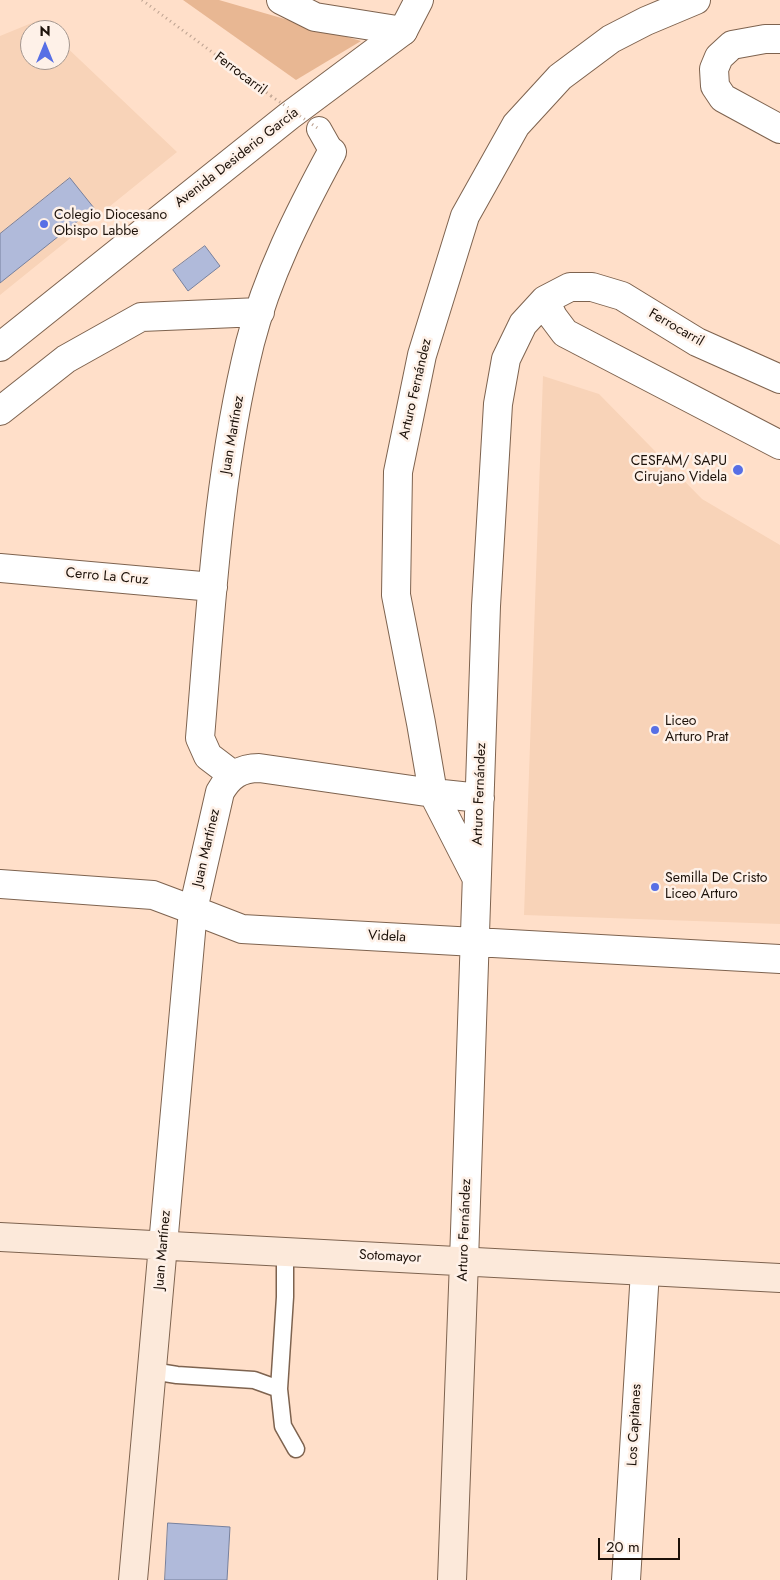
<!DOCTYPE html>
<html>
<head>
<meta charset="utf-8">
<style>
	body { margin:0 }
	#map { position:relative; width:780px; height:1580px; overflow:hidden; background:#ffdfc9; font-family:Jost,sans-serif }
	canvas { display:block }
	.north { position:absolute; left:20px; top:20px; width:50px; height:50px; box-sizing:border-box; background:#fef1e8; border:1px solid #a4978f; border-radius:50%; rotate:0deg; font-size:14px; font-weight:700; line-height:20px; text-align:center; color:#1c1109 }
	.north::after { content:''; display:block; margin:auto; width:18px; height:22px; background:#576fe5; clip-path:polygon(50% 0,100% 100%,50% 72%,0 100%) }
	.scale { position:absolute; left:598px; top:1538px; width:82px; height:22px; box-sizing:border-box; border:2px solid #1c1109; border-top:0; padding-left:6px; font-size:15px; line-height:18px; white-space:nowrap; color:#1c1109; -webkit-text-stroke:4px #fef1e8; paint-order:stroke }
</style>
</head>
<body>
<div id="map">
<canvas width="780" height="1580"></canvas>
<div class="north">N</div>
<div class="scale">20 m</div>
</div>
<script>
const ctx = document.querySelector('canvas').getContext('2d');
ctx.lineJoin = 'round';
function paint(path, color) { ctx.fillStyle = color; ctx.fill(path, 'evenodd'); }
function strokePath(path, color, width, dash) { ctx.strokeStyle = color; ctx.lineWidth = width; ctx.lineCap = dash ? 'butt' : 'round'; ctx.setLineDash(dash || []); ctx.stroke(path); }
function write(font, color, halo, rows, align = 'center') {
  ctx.font = font + ' Jost,sans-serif'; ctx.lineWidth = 5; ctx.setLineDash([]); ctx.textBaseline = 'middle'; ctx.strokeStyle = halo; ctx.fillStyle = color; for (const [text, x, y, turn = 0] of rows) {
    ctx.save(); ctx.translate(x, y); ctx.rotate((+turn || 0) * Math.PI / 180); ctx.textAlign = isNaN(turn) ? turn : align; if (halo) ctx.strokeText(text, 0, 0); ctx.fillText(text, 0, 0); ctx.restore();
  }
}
paint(new Path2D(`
	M 39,20 L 49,30 L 30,30 L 30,60 L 60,60 L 60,41 L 177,152 L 0,295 L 0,36 Z
	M 543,376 L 599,394 L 702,499 L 780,545 L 780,924 L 524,915 Z`), '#f8d3b8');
paint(new Path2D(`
	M 183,0 L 219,0 L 361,41 L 296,80 Z`), '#e8b793');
const building = new Path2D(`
	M 70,178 L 94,208 L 0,283 L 0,234 Z
	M 205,246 L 220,266 L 188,291 L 173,270 Z
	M 168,1523 L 230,1527 L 227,1580 L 165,1580 Z`);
paint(building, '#b0bada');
strokePath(building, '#77809d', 1);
const service = new Path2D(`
	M 152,1371 L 177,1375 L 254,1380 L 279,1389 L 283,1426 L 296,1449
	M 279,1389 L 285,1297 L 285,1252`);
const pedestrian = new Path2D(`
	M 319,129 L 332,152`);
const minor = new Path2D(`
	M 281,0 L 315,17 L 403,31
	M 780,39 L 765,39 L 732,45 L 719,57 L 714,69 L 715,86 L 723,98 L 780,129
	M 545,300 L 553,317 L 565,333 L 780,445
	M 0,411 L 66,359 L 141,317 L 260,312
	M 0,568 L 213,587
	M 233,775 L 208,756 L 200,738 C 211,607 218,472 250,343 C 267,276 299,213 332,152
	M 480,798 L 433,793 L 259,768 C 240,768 229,776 220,792 L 193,910 L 242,929 L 780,959
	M 476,877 L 433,793 L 421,723 L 396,595 L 398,472 L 422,355 L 465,216 L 516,125 L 560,77 L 611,39 L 646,21 L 696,0
	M 464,1261 L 486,606 L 498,404 L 506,359 L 523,324 L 545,300 L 570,287 L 592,287 L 622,296 L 697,342 L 780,379
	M 626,1580 L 645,1271`);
const tertiary = new Path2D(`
	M 0,347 L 289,116 L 403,31 L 419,0
	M 0,884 L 153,895 L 193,910 L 163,1245`);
const secondary = new Path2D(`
	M 0,1237 L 780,1278
	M 133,1580 L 163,1245
	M 452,1580 L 464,1261`);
strokePath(service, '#7e634f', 19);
strokePath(pedestrian, '#7e634f', 26);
strokePath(minor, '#7e634f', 30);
strokePath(tertiary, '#7e634f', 30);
strokePath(secondary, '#7e634f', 30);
strokePath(new Path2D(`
	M 142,0 L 271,96`), '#baa08f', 3, [1, 4]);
strokePath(service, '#fff', 16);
strokePath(pedestrian, '#fff', 24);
strokePath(minor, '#fff', 28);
strokePath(tertiary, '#fff', 28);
strokePath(secondary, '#fce9da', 28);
strokePath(new Path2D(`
	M 271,96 L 319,129`), '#baa08f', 3, [1, 4]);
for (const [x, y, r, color] of [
	[44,224,5,"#576fe5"],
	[738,470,6,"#576fe5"],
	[655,730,5,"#576fe5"],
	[655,887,5,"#576fe5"]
]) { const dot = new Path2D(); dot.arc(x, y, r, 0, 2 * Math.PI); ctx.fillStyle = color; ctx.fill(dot); strokePath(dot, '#fef1e8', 2); }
write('14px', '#1c1109', '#fef1e8', [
	["Ferrocarril",240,74,37],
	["Avenida Desiderio García",237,158,-38],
	["Ferrocarril",676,328,30],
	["Arturo Fernández",416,389,-77],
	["Juan Martínez",233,435,-80],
	["Cerro La Cruz",107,577,5],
	["Arturo Fernández",480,794,-88],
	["Juan Martínez",207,848,-77],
	["Videla",387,937,3],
	["Arturo Fernández",465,1230,-88],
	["Juan Martínez",163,1250,-85],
	["Sotomayor",390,1257,3],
	["Los Capitanes",635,1425,-87]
]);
write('14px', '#1c1109', '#fef1e8', [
	["Colegio Diocesano",54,216],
	["Obispo Labbe",54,232],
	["CESFAM/ SAPU",727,462,"right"],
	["Cirujano Videla",727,478,"right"],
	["Liceo",665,722],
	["Arturo Prat",665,738],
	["Semilla De Cristo",665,879],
	["Liceo Arturo",665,895]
], 'left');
</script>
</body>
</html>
